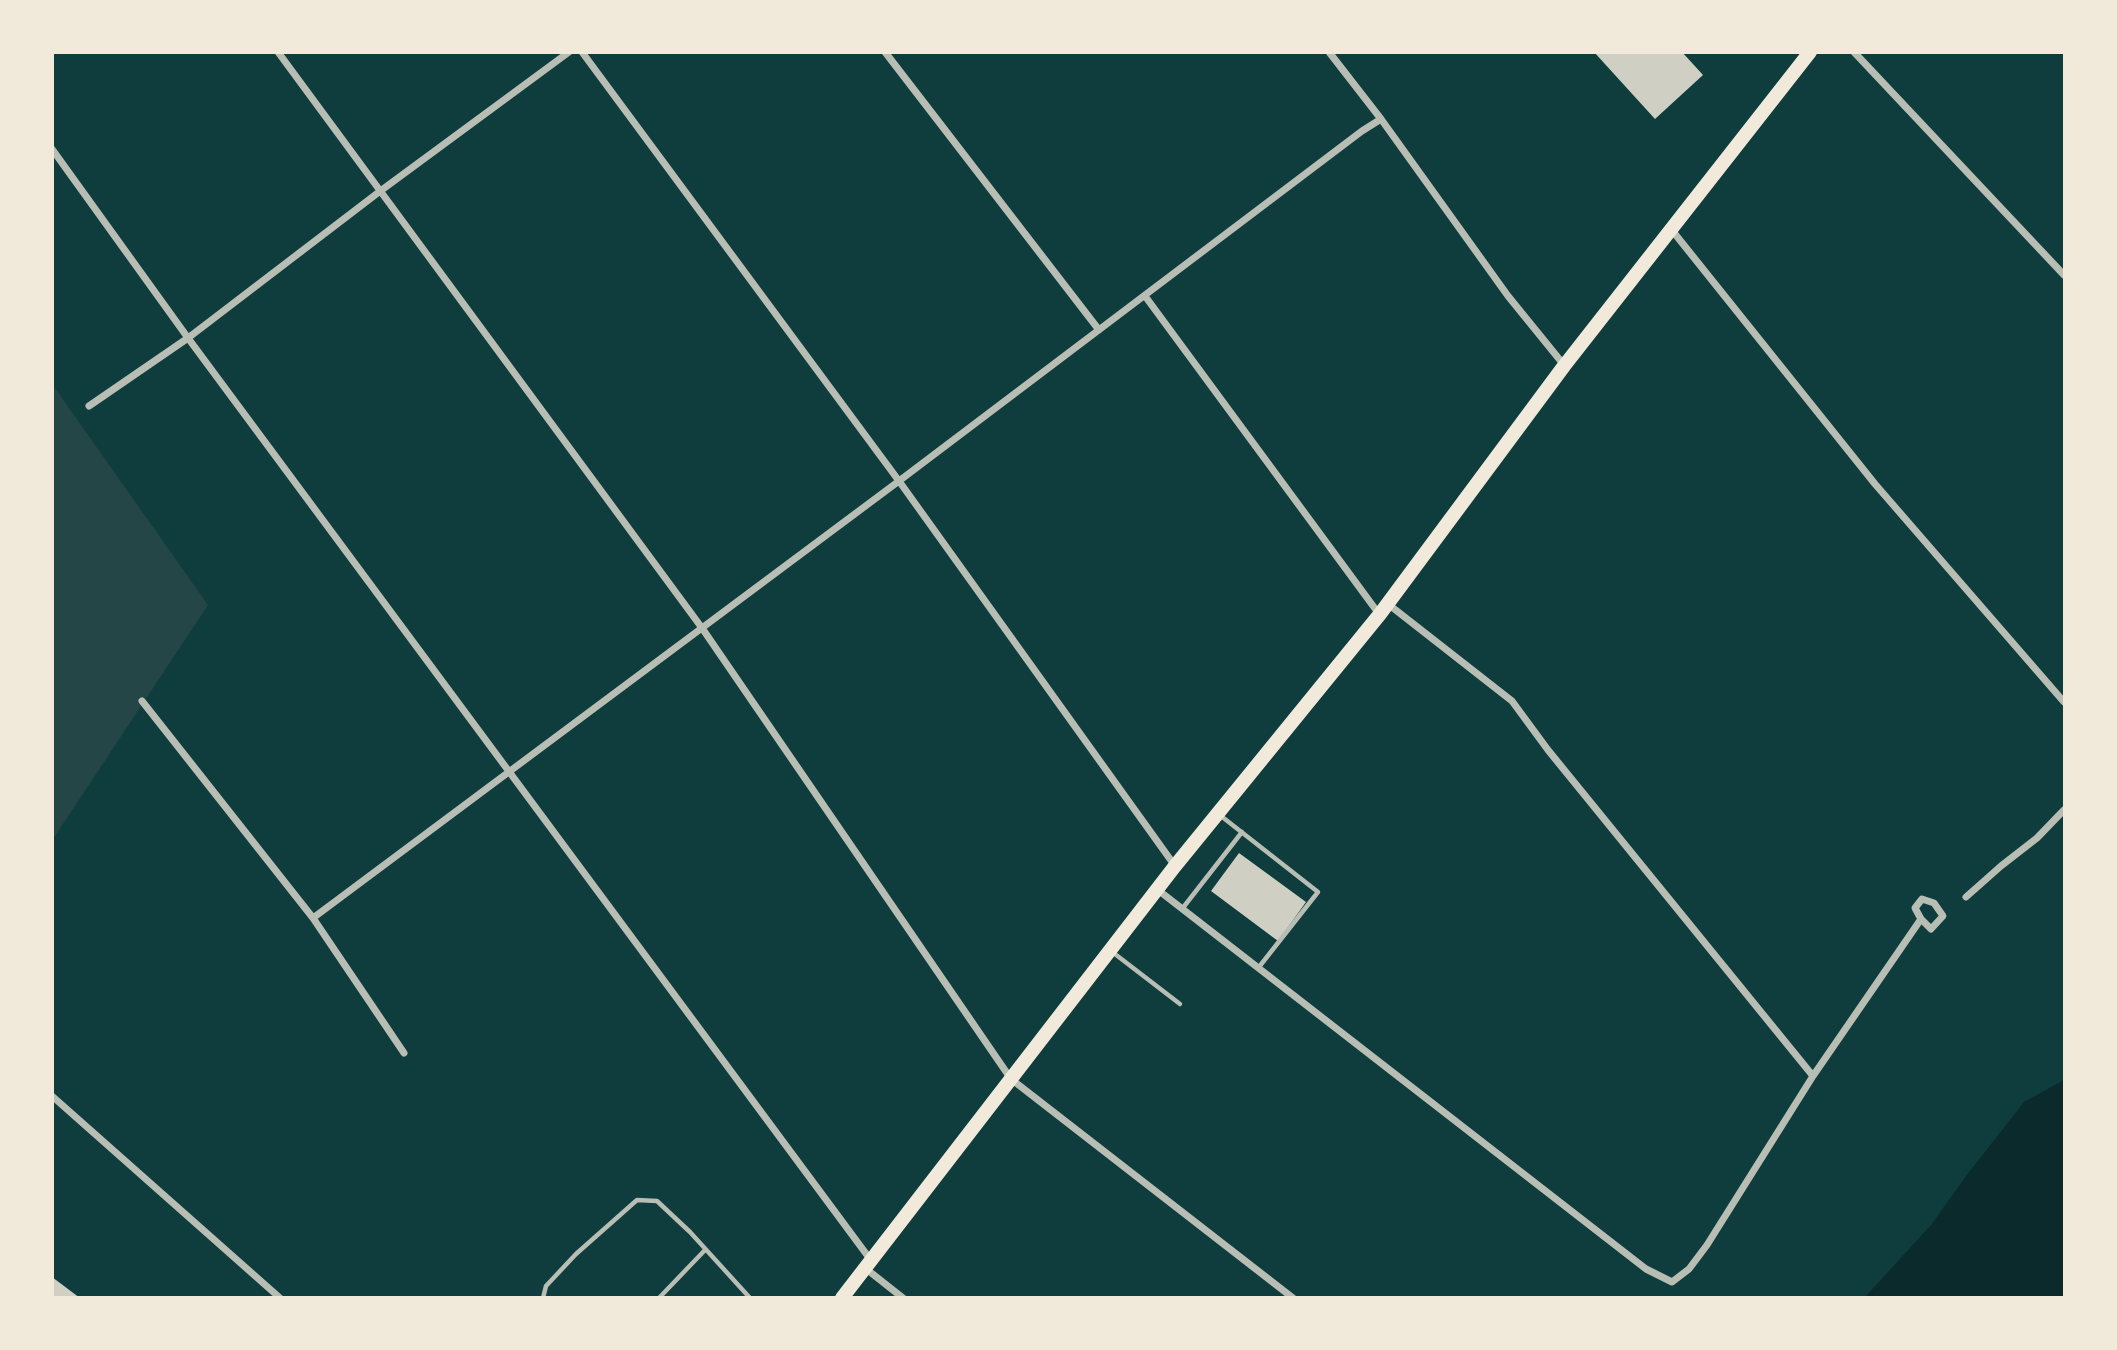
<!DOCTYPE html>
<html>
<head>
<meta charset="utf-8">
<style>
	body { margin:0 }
	#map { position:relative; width:2117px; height:1350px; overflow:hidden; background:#0f3d3e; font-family:"Public Sans",sans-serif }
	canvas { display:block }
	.frame { position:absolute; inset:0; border:54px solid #f1e9da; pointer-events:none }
</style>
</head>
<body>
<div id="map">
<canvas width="2117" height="1350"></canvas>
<div class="frame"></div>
</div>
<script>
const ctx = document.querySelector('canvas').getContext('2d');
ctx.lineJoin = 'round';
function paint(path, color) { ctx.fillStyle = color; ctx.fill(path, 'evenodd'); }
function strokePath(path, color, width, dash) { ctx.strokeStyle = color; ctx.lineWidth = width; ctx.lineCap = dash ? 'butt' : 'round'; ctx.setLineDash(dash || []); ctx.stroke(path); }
paint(new Path2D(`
	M 52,384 L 208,605 L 53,839 L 52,839 Z`), '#244646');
paint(new Path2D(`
	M 2064,1080 L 2064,1297 L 1865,1297 L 1931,1225 L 1966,1176 L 2024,1102 Z`), '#0a2a2b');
paint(new Path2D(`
	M 1594,52 L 1682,52 L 1703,75 L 1655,119 Z
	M 1239,853 L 1306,902 L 1278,941 L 1211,891 Z
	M 52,1277 L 80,1298 L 52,1298 Z`), '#cfcfc3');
strokePath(new Path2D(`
	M 1221,816 L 1318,892 L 1259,967
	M 1182,909 L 1242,832
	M 1111,951 L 1180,1004
	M 543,1298 L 546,1286 L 576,1254 L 637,1200 L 657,1201 L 690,1232 L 750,1298
	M 659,1298 L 705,1250`), '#b8beb3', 4.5);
strokePath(new Path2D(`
	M 278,52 L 702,628 L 1011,1079 L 1293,1298
	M 582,52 L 899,481 L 1175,866
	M 885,52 L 1099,330
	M 1329,52 L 1381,119 L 1508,296 L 1564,365
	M 1854,52 L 2064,275
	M 52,149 L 188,338 L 870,1259
	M 1671,229 L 1875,484 L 2064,702
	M 1145,296 L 1379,614
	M 89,406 L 188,338 L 379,192 L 569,52
	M 1388,604 L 1512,701 L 1548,750 L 1813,1076
	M 142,701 L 313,918 L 404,1053
	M 1158,890 L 1646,1269 L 1672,1282 L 1689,1269 L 1707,1245 L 1813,1076 L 1921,919 L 1931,929 L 1943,916 L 1934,903 L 1922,899 L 1915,908 L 1921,919
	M 1966,897 L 2001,866 L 2037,838 L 2064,810
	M 313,918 L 899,481 L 1362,131 L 1381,119
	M 52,1096 L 280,1298
	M 865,1268 L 903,1298`), '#b8beb3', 7);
strokePath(new Path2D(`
	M 842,1298 L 1175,866 L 1380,614 L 1564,366 L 1810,52`), '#f1e9da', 14);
</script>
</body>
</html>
